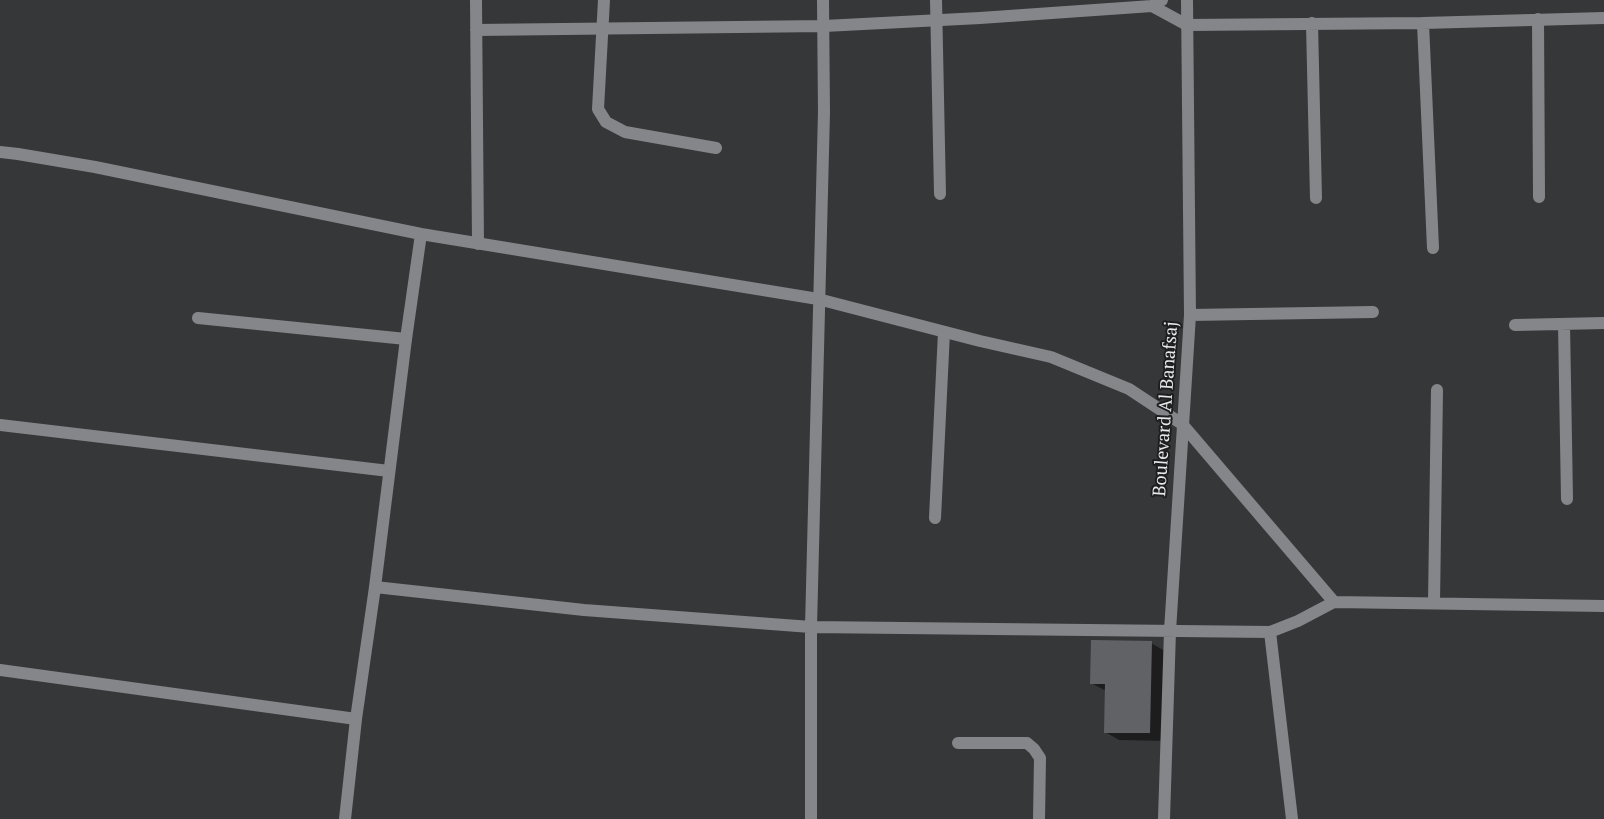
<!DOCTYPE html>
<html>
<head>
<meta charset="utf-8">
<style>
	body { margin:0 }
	canvas { display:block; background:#363739 }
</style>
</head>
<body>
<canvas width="1604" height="819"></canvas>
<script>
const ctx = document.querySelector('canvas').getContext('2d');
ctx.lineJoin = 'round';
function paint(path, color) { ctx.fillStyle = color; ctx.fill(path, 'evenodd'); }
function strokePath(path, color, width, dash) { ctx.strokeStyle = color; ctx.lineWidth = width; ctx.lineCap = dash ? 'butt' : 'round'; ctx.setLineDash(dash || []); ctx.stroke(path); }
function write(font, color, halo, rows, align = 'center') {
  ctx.font = font + ' "PT Serif",serif'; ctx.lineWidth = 4; ctx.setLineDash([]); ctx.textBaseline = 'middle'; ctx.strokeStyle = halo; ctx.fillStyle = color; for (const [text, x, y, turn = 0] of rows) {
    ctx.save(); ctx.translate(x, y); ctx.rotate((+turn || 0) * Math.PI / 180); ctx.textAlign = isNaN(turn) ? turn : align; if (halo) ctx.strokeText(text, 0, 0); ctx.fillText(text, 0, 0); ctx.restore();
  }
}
paint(new Path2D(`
	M 1151,643 L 1165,651 L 1164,741 L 1119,740 L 1105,732 L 1106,691 L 1091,683 Z`), '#0007');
paint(new Path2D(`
	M 1091,640 L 1152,641 L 1150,733 L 1104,733 L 1105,684 L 1090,684 Z`), '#616265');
strokePath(new Path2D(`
	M 604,0 L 598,109 L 606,122 L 625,132 L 716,148
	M 936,0 L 940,194
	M 198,318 L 406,339
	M 0,425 L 389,471
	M 935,518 L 944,332`), '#858689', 12);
strokePath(new Path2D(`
	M 476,0 L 478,244
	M 1152,6 L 1187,25 L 1423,23 L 1604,18
	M 1538,19 L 1539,197
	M 1312,23 L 1316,198
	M 1423,23 L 1433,248
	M 476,30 L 824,26 L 980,18 L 1152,6 L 1162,0
	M 0,152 L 18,154 L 95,167 L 421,234 L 818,299 L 980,341 L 1051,357 L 1129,389 L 1182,424 L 1334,602
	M 1190,315 L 1373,312
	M 1564,324 L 1567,499
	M 1515,325 L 1604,323
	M 375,587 L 584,610 L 811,627 L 1270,632 L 1298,621 L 1334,602 L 1604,606
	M 1434,603 L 1437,390
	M 1270,632 L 1292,819
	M 0,670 L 356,719
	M 958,743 L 1027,743 L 1034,749 L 1040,758 L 1039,819
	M 345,819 L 356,719 L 375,587 L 406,339 L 421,234
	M 811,819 L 811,627 L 824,112 L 823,0
	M 1164,819 L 1170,631 L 1190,315 L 1187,0`), '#858689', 12);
write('18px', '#e7e8e9', '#1e1e20', [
	["Boulevard Al Banafsaj",1166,409,-86]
]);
</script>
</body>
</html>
